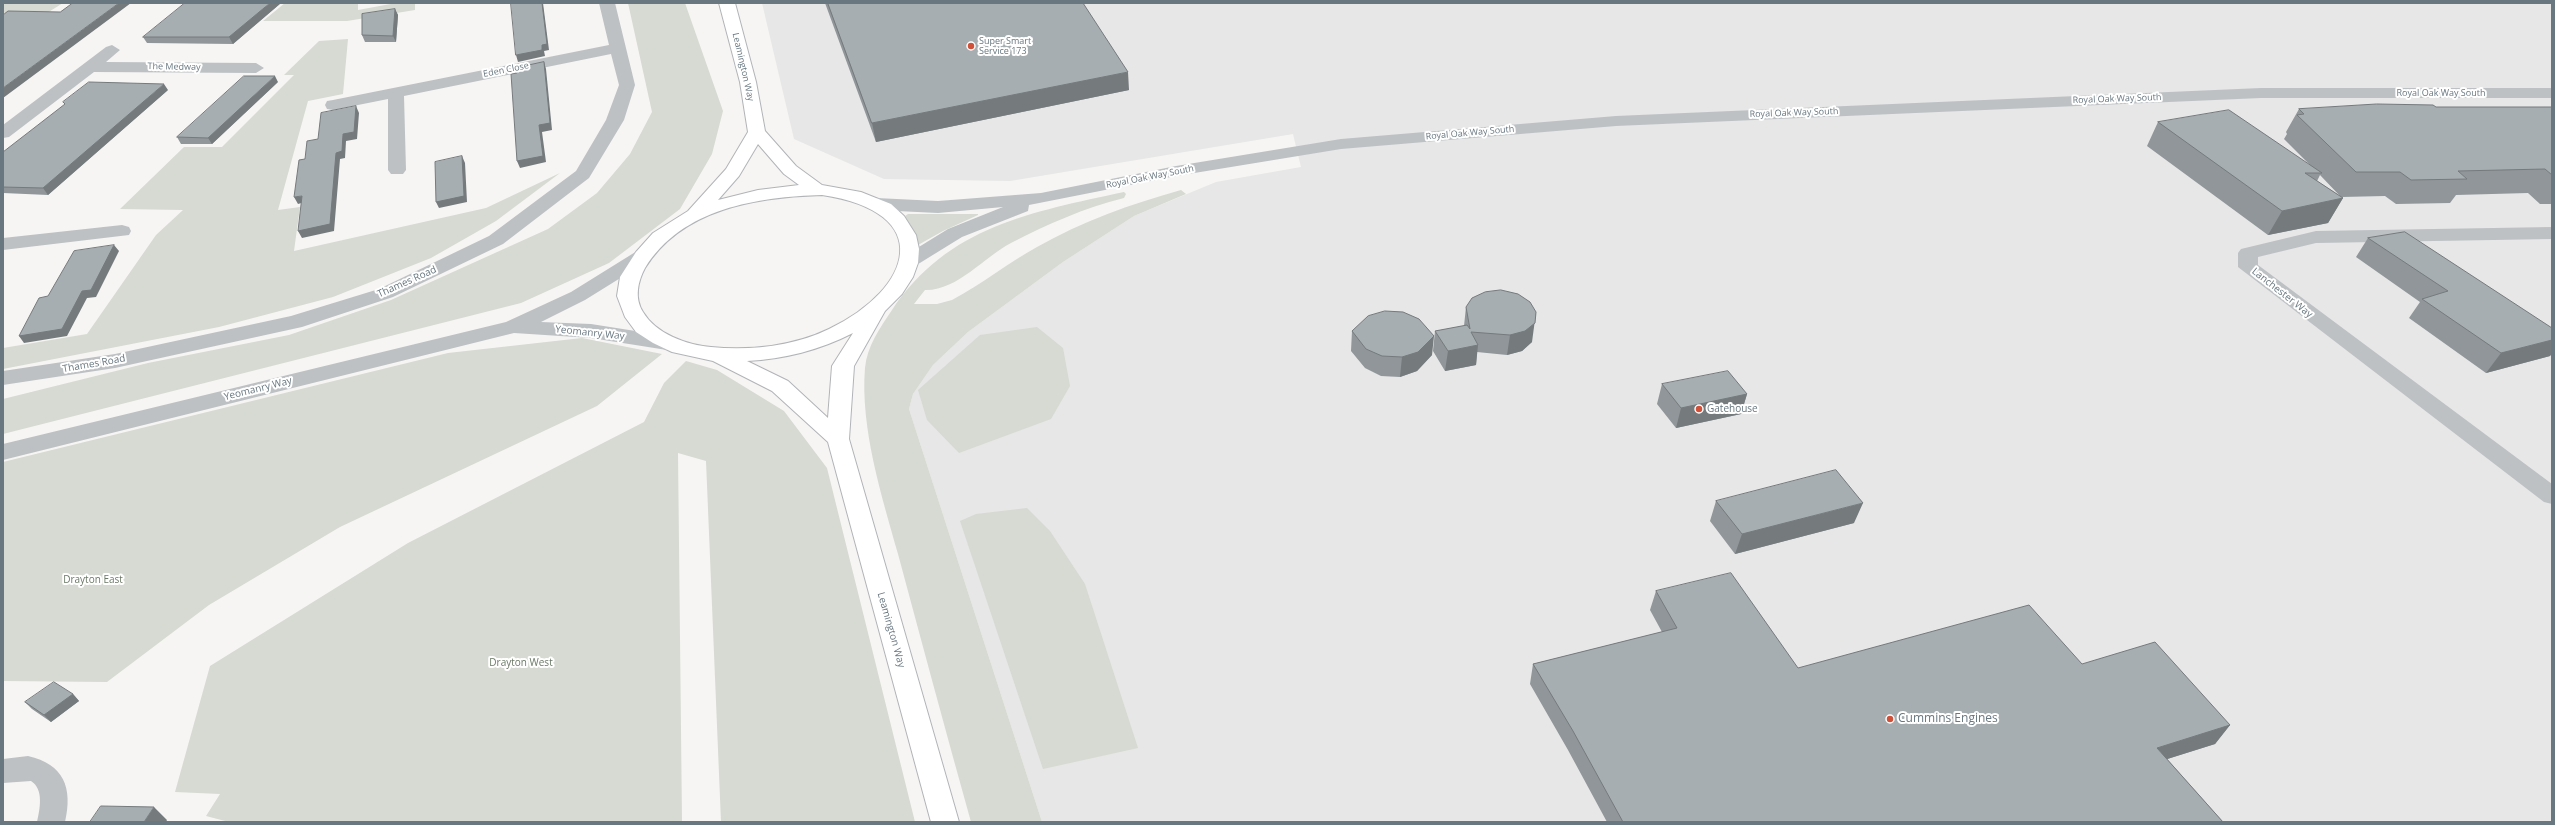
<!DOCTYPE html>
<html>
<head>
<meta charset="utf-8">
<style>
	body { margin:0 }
	#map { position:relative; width:2555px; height:825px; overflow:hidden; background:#f6f5f3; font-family:"Open Sans",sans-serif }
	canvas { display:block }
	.frame { position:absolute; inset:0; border:4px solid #687780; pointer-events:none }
</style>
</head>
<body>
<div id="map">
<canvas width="2555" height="825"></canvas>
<div class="frame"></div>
</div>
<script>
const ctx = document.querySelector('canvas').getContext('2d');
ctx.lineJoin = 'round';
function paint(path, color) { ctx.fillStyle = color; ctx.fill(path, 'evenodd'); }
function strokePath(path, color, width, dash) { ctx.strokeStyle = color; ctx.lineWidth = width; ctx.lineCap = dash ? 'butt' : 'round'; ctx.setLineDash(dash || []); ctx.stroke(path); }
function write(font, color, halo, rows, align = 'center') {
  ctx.font = font + ' "Open Sans",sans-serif'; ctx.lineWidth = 4; ctx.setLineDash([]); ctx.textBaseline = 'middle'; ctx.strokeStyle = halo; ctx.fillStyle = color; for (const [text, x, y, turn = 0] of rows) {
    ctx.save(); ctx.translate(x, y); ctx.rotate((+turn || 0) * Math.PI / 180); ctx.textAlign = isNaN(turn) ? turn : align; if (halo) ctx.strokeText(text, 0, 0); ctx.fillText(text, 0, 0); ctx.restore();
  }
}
paint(new Path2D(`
	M 762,3 L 2552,3 L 2552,822 L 1042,822 L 909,409 L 913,394 L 933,365 L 968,332 L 1063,262 L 1134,216 L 1216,182 L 1301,167 L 1293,134 L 1010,181 L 884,179 L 794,139 Z`), '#e6e7e6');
paint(new Path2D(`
	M 3,3 L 63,3 L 47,13 L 3,13 Z
	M 285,3 L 358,3 L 358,10 L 396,3 L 415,3 L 415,10 L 347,21 L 263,21 Z
	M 628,3 L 685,3 L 723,111 L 712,154 L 680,209 L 609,263 L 521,303 L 3,434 L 3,399 L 148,363 L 289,335 L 391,300 L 548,229 L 597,193 L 630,154 L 652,112 Z
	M 348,39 L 343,94 L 308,101 L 278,210 L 300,207 L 294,251 L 486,208 L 560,173 L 496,221 L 431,258 L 333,297 L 219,327 L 3,369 L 3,348 L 87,334 L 156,235 L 183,210 L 120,209 L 184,147 L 222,147 L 294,75 L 284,75 L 319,41 Z
	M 1181,190 L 1186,194 L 1134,216 L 1063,262 L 968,332 L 933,365 L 913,394 L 909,409 L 1042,822 L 971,822 C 946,733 922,643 898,554 C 882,497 860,428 865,368 C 867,346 880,328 892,310 C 948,226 1032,212 1124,192 L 1126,194 L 1124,198 C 1084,208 1048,224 1011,243 C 984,257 957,291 925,290 L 914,304 L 937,304 L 952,300 C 982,284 1008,263 1037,247 C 1083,221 1131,204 1181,190 Z
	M 908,214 L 978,214 L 978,215 L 943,231 L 918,245 L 914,231 L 905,216 Z
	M 1037,327 L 1063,348 L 1070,386 L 1051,419 L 959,453 L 927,420 L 918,390 L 980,335 Z
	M 582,338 L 662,354 L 597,406 L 340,527 L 209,605 L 107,682 L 3,681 L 3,462 L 448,353 Z
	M 686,361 L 717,370 L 784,411 L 827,468 L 915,822 L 721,822 L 706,461 L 678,453 L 682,822 L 229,822 L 206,816 L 220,794 L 175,792 L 210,666 L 408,543 L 644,422 L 664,383 Z
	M 1027,508 L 1050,531 L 1085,584 L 1138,748 L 1043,769 L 960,521 L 976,514 Z`), '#d6dad2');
const trunk = new Path2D(`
	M 719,3 L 735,3 L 756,82 L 765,131 L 796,166 L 822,185 L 861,192 L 891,204 L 904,216 L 916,235 L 919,249 L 918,263 L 913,277 L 902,294 L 885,311 L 854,366 L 849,439 L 959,822 L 931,822 L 828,442 L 772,391 L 713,361 L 672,352 L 653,343 L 636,332 L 625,317 L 617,296 L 620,277 L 636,252 L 653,233 L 688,211 L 726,169 L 748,132 L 740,82 ZM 758,144 L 784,174 L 799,185 L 758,190 L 718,200 L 739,176 ZM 822,195 C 936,212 914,288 829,329 C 794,346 750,351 711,347 C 687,345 656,334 643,312 C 634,298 638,281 645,268 C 682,208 758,197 822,195 ZM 853,333 L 832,366 L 828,418 L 788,381 L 747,361 C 784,359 820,350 853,333 Z`);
strokePath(trunk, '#b1b4b7', 2);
paint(new Path2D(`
	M 599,3 L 615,3 L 635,85 L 624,120 L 589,178 L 503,244 L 393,297 L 302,327 L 115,368 L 3,385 L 3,371 L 115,354 L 291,316 L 379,289 L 489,236 L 576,171 L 606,120 L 619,85 L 611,54 L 404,96 L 406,170 L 403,174 L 391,174 L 388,170 L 388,99 L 333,110 L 327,109 L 325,105 L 327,101 L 333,100 L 609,45 Z
	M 112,45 L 120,50 L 106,62 L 256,63 L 264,68 L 256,73 L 94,72 L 9,137 L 3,138 L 3,125 L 106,47 Z
	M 2261,88 L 2552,88 L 2552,98 L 2261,98 L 1616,126 L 1341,149 L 1176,176 L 1029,205 L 1028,211 L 962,237 L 915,266 L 901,266 L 898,262 L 901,258 L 948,229 L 1003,207 L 938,213 L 876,210 L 869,208 L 867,204 L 869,200 L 876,198 L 938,201 L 1041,193 L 1176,166 L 1341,139 L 1616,116 Z
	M 122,225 L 129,227 L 131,231 L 129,235 L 3,250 L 3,238 Z
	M 2552,227 L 2552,239 L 2316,243 L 2258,257 L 2258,265 L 2552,484 L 2552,504 L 2544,502 L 2238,267 L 2238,253 L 2241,249 L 2316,231 Z
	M 28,756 C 64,764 73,788 65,822 L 37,822 C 40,809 44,789 31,781 L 3,783 L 3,759 Z`), '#bdc1c4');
paint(new Path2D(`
	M 644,249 L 651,251 L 654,255 L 651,259 L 585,300 L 541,322 L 591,324 L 667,336 L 674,338 L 677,343 L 674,348 L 667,350 L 591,338 L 514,333 L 3,460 L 3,444 L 506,322 L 571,292 L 637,251 Z`), '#bdc1c4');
paint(trunk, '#fff');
paint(new Path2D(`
	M 281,3 L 233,44 L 147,43 L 143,37 Z
	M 825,3 L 1083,3 L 1129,90 L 876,142 Z
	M 395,9 L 398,15 L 396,42 L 365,42 L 362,35 Z
	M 278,82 L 212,144 L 181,144 L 177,137 Z
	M 168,90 L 48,195 L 3,193 L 3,152 Z
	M 2436,107 L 2552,107 L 2552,204 L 2540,204 L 2528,193 L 2456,195 L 2450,203 L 2396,204 L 2385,196 L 2341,197 L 2320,175 L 2317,181 L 2343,198 L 2328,223 L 2268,235 L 2147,146 L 2158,122 L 2310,165 L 2284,139 L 2287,134 L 2286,132 L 2299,109 Z
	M 2368,238 L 2552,328 L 2552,353 L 2550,356 L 2486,373 L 2409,318 L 2420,302 L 2356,257 Z
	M 1466,307 L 1532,342 L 1522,351 L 1507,355 L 1477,352 L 1476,365 L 1445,371 L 1433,351 L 1435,331 L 1464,326 Z
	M 1352,331 L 1432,355 L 1417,371 L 1400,377 L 1381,376 L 1365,368 L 1351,351 Z
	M 1662,384 L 1747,394 L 1741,414 L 1676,428 L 1657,404 Z
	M 1716,501 L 1854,523 L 1735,554 L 1710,521 Z
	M 1656,591 L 1798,668 L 2082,664 L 2230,725 L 2215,744 L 2167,759 L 2223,822 L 1607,822 L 1568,750 L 1530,684 L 1533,664 L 1662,632 L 1650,610 Z
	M 73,694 L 79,701 L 51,722 L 32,709 L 25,702 Z`), '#909699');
paint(new Path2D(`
	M 119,3 L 131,3 L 3,98 L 3,88 Z
	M 270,3 L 281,3 L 233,44 L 229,37 Z
	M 542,3 L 543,3 L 549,50 L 544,51 L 545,56 L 518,62 L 516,55 L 542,45 Z
	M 395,9 L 398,15 L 396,42 L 393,36 Z
	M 544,62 L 546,69 L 552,130 L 542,132 L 546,162 L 520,168 L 517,161 L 539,125 Z
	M 1128,72 L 1129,90 L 876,142 L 872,123 Z
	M 275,76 L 278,82 L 212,144 L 208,138 Z
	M 164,84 L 168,90 L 48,195 L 43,188 Z
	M 356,106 L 359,113 L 357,139 L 346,141 L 345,158 L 340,159 L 334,231 L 302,238 L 298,231 L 336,153 L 343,134 Z
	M 462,156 L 465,163 L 467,202 L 439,208 L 436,202 Z
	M 302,196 L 305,202 L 298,204 L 294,197 Z
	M 2343,198 L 2328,223 L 2268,235 L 2282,211 Z
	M 114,245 L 119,251 L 96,297 L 87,298 L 67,336 L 24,343 L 19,336 L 82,291 Z
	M 1536,312 L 1532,342 L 1522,351 L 1507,355 L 1510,335 Z
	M 1434,336 L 1432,355 L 1417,371 L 1400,377 L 1402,357 Z
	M 2552,340 L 2552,353 L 2550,356 L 2486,373 L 2501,353 Z
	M 1478,345 L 1476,365 L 1445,371 L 1448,351 Z
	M 1747,394 L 1741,414 L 1676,428 L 1681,408 Z
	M 1863,503 L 1854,523 L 1735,554 L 1742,534 Z
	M 73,694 L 79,701 L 51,722 L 44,715 Z
	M 2230,725 L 2215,744 L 2142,767 L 2157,748 Z
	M 154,807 L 167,820 L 166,822 L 144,822 Z`), '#757a7d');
const building = new Path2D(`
	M 73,3 L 119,3 L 3,88 L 3,15 L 8,11 L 60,12 Z
	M 185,3 L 270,3 L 229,37 L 143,37 Z
	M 511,3 L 542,3 L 547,44 L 542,45 L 542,50 L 516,55 Z
	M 828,3 L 1083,3 L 1128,72 L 872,123 Z
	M 395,9 L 393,36 L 362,35 L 362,14 Z
	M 544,62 L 550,123 L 539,125 L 543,156 L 517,161 L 511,74 L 517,73 L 517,68 Z
	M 244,76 L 275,76 L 208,138 L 177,137 Z
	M 89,82 L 164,84 L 43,188 L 3,187 L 3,152 L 65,104 L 63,102 Z
	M 2377,104 L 2433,105 L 2436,107 L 2552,107 L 2552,175 L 2545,169 L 2458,171 L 2467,179 L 2411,180 L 2400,172 L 2356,172 L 2297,115 L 2304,114 L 2299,109 Z
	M 356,106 L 354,132 L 343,134 L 342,151 L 336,153 L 330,224 L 298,231 L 302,196 L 294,197 L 299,160 L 305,159 L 307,141 L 318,139 L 321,113 Z
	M 2229,110 L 2322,173 L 2305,173 L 2343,198 L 2282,211 L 2158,122 Z
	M 462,156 L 464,196 L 436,202 L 435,162 Z
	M 2405,232 L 2552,328 L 2552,340 L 2501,353 L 2422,299 L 2448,291 L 2368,238 Z
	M 114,245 L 91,290 L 82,291 L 62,329 L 19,336 L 39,298 L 48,296 L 74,251 Z
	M 1501,290 L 1518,294 L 1530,302 L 1536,312 L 1535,323 L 1525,331 L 1510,335 L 1471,332 L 1478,345 L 1448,351 L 1435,331 L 1467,325 L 1470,329 L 1466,307 L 1472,298 L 1485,292 Z
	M 1385,311 L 1403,312 L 1419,319 L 1434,336 L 1418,352 L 1402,357 L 1382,356 L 1366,349 L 1352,331 L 1368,316 Z
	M 1728,371 L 1747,394 L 1681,408 L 1662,384 Z
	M 1836,470 L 1863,503 L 1742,534 L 1716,501 Z
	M 1731,573 L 1798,668 L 2029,605 L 2082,664 L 2155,642 L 2230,725 L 2157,748 L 2223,822 L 1623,822 L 1573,731 L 1533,664 L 1677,628 L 1656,591 Z
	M 54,682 L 73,694 L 44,715 L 25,702 Z
	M 101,806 L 154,807 L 144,822 L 90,822 Z`);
paint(building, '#a7aeb2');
strokePath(building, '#757a7d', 1);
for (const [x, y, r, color] of [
	[971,46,4,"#cf5139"],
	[1699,409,4,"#cf5139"],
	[1890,719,4,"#cf5139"]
]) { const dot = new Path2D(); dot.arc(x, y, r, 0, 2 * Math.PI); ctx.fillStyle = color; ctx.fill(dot); strokePath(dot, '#fff', 1.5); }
write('9px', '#687780', '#fff', [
	["Super Smart",979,41],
	["Service 173",979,51]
], 'left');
write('9px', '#687780', '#fff', [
	["The Medway",174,67,1],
	["Leamington Way",743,67,77],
	["Eden Close",506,70,-11],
	["Royal Oak Way South",2441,93],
	["Royal Oak Way South",2117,99,-2],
	["Royal Oak Way South",1794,113,-2],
	["Royal Oak Way South",1470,133,-5],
	["Royal Oak Way South",1150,177,-11]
]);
write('10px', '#687780', '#fff', [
	["Thames Road",407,282,-24],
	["Lanchester Way",2282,293,38],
	["Yeomanry Way",590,333,6],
	["Thames Road",94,364,-10],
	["Yeomanry Way",258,389,-14],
	["Leamington Way",891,630,74]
]);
write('10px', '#687780', '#fff', [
	["Gatehouse",1707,409]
], 'left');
write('10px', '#6b7866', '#fff', [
	["Drayton East",93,580],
	["Drayton West",521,663]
]);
write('12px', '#687780', '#fff', [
	["Cummins Engines",1898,719]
], 'left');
</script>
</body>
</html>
